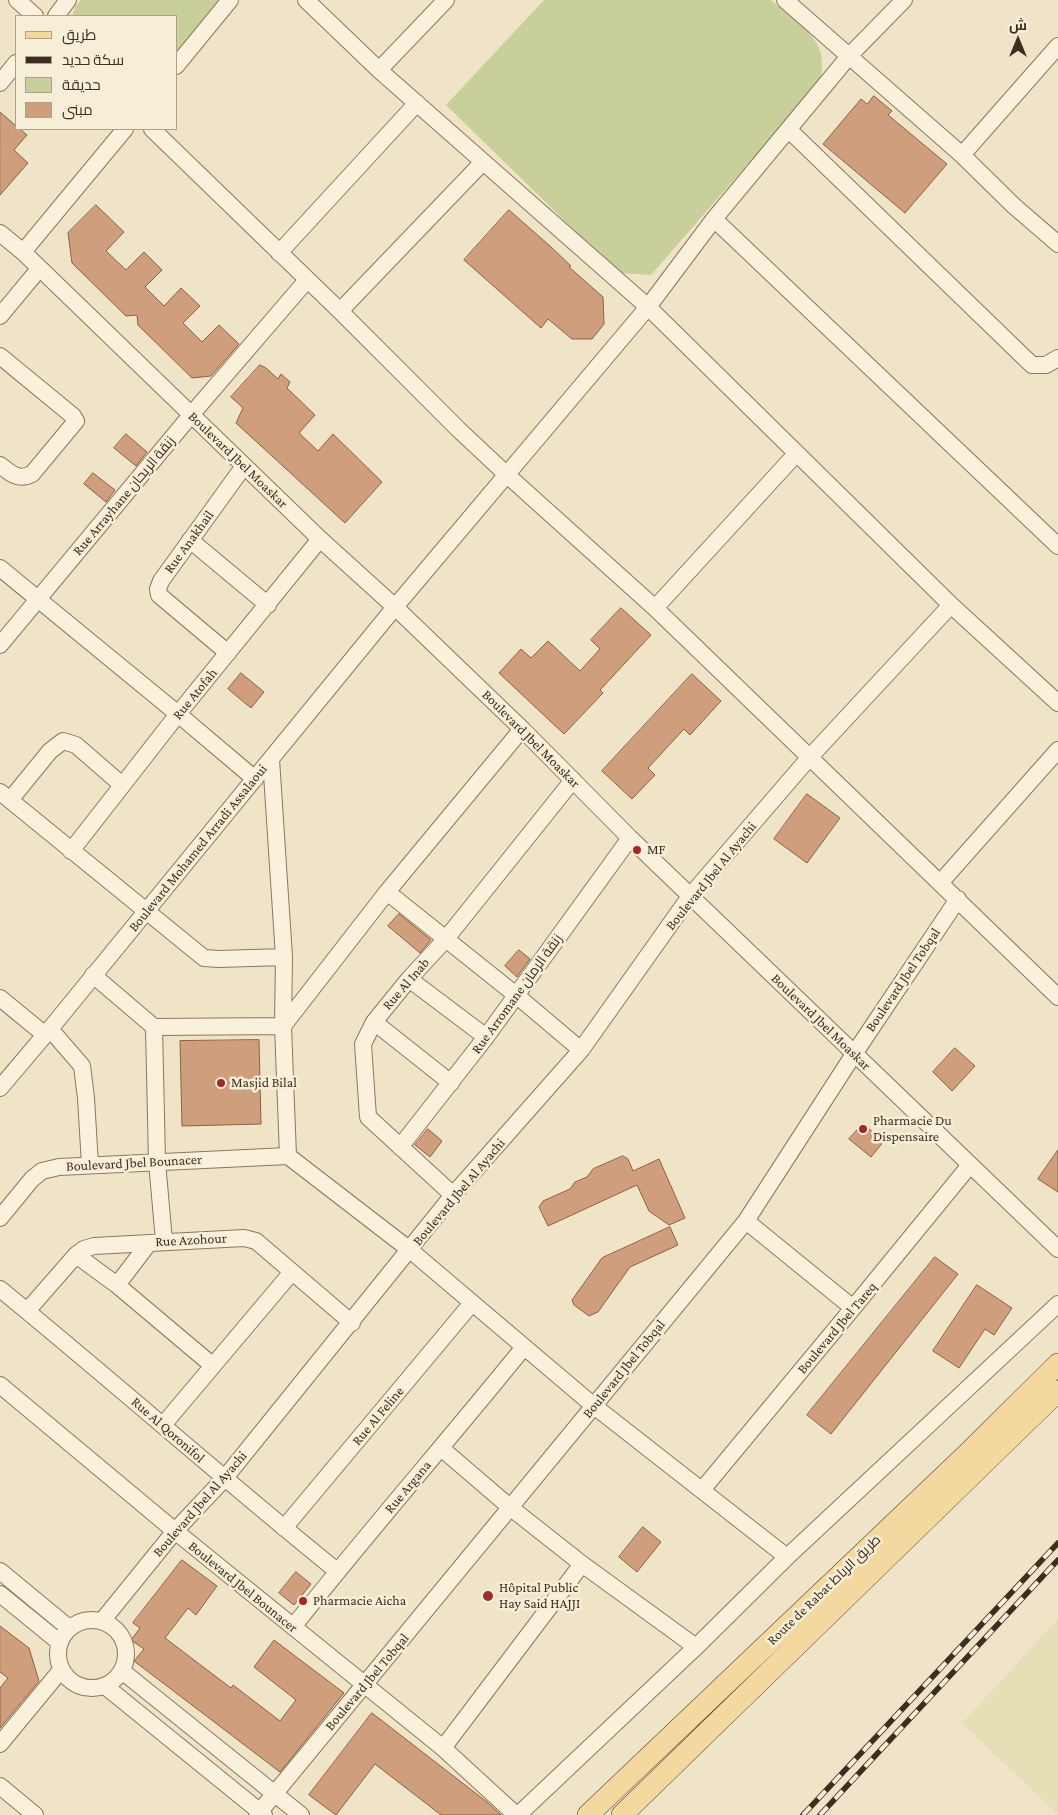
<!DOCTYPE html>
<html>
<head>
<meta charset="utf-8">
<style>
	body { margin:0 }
	#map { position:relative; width:1058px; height:1815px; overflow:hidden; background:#f0e4c8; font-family:"Crimson Pro",Cairo,serif }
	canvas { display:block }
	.legend { position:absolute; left:15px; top:15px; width:162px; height:115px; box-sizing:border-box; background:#f7eed8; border:1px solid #ada18e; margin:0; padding:6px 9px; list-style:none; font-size:15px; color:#3d2e20 }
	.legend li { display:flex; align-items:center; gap:10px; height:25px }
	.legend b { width:25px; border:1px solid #ada18e }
	.north { position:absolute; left:993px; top:15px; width:50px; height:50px; -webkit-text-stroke:4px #f7eed8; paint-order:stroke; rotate:0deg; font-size:14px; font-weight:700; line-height:20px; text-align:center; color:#3d2e20 }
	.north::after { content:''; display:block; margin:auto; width:18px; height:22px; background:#3d2e20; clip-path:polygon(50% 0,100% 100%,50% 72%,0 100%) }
</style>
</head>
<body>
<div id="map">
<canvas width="1058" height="1815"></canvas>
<ul class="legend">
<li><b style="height:6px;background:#f3d9a0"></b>طريق</li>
<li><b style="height:6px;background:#3d2e20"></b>سكة حديد</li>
<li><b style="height:14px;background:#c9cf9b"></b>حديقة</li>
<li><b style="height:14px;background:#cf9f7d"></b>مبنى</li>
</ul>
<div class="north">ش</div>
</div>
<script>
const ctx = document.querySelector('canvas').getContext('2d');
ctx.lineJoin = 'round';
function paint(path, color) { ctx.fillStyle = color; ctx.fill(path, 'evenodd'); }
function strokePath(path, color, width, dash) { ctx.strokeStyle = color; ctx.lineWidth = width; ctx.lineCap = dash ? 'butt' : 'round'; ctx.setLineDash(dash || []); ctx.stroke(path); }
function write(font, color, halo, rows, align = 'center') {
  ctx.font = font + ' "Crimson Pro",Cairo,serif'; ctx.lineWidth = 5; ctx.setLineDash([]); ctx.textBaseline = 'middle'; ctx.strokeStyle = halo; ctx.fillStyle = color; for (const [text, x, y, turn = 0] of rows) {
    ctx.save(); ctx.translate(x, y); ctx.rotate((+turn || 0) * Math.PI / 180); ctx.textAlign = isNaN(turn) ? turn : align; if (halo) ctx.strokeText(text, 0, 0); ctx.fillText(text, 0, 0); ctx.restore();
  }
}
paint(new Path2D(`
	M 1058,1619 L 1058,1815 L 962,1723 Z`), '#e6deb5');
paint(new Path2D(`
	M 81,0 L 223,0 L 176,60 L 176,16 L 72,16 L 75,7 Z
	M 544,0 L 771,0 C 787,14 810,28 819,48 C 823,58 822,70 821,80 L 651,275 L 618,273 L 446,105 Z`), '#c9cf9b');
const building = new Path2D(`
	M 874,96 L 892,111 L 888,115 L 947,164 L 905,213 L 823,144 L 861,99 L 867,104 Z
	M 0,112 L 16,126 L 16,129 L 20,129 L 27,135 L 14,150 L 28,163 L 0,195 Z
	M 96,205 L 124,232 L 106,251 L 126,270 L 144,252 L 162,270 L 145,287 L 164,306 L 181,288 L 200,306 L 183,323 L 202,342 L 219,325 L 239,344 L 211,376 L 192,378 L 138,325 L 137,315 L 126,316 L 72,263 L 68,233 Z
	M 509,210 L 550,246 L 571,266 L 569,267 L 603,297 L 604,324 L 592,339 L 572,339 L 548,319 L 541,328 L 464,260 Z
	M 260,365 L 266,368 L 278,379 L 281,374 L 290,382 L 287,388 L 315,415 L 299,433 L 318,451 L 333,434 L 382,482 L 345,523 L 236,423 L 243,408 L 231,397 Z
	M 126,434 L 147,452 L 136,466 L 114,448 Z
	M 93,473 L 115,490 L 106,502 L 84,484 Z
	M 621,608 L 651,635 L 600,690 L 603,693 L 564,734 L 499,673 L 521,649 L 531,658 L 548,641 L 580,671 L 600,649 L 591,640 Z
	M 241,673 L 264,692 L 251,708 L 228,689 Z
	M 692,674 L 721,701 L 690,735 L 684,729 L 648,768 L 655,775 L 632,799 L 602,771 Z
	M 807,794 L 840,818 L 807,863 L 774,839 Z
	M 399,914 L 431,940 L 420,953 L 388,926 Z
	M 519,950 L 530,959 L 517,977 L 505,966 Z
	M 259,1040 L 261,1124 L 182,1126 L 180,1041 Z
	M 955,1048 L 975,1066 L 952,1091 L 933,1072 Z
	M 863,1124 L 884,1141 L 871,1157 L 849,1139 Z
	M 428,1129 L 442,1141 L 430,1157 L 415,1145 Z
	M 1058,1150 L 1058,1192 L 1038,1179 Z
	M 623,1156 L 628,1159 L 633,1171 L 659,1159 L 685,1218 L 669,1225 L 649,1211 L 637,1185 L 548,1226 L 539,1207 L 543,1201 L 570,1189 L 575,1182 L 587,1177 L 593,1169 Z
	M 670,1227 L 678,1245 L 630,1267 L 598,1312 L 589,1316 L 574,1305 L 572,1300 L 602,1258 Z
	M 935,1257 L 958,1274 L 831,1434 L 807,1415 Z
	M 977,1285 L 1012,1308 L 994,1335 L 985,1329 L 959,1368 L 933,1351 Z
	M 643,1527 L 661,1542 L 637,1572 L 619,1557 Z
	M 182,1560 L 217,1586 L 196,1615 L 188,1608 L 165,1638 L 231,1688 L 233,1685 L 280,1721 L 296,1700 L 254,1667 L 274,1640 L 344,1693 L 280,1772 L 134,1661 L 144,1649 L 131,1640 L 140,1628 L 133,1623 Z
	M 296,1572 L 311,1584 L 294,1605 L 279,1593 Z
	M 0,1626 L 29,1648 L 39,1681 L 0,1728 L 0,1688 L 8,1678 L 0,1672 Z
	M 372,1713 L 487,1802 L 501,1815 L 441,1815 L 375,1764 L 336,1815 L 309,1795 Z`);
paint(building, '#cf9f7d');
strokePath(building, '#8d5f41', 1);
const minor = new Path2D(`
	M 17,0 L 35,16
	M 306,0 L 379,70 L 648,307 L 951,605 L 1058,703
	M 785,0 L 962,155 L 1014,206 L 1058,244
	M 56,16 L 68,0
	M 176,66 L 230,0
	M 379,70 L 446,0
	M 0,83 L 16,63
	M 152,129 L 340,311 L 458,429 L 506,474 L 655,608 L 1058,997
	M 789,130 L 1032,365 L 1046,365 L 1058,358
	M 962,155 L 1058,46
	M 714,219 L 1058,546
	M 0,233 L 23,252 L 320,539 L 395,607 L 522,729 L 630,838 L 1058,1249
	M 23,252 L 125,129
	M 279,253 L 417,103
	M 340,311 L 483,162
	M 0,316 L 39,269
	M 0,356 L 73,416 L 76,421 L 32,474 C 18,481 10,473 0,465
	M 190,540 L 268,605
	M 0,568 L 178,714 L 255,779
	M 655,608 L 796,454
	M 0,645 L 191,415 L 307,280
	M 228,653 L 159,595 L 158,589 L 161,581 L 244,466
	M 271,759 L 284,957 L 283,1026 L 288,1156 L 410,1250 L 594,1406 L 787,1557
	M 0,792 L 204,958 L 219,959 L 284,957
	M 10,800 L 50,751 L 63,741 L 76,745 L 122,785
	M 71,851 L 178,714 L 320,539
	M 940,883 L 1058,750
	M 387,892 L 516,995 L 581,1050
	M 93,975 L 154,1027 L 283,1026 L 387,892 L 522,729
	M 409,979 L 486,1037
	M 0,998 L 44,1034
	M 374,1022 L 451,1083
	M 154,1027 L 157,1162 L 164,1241
	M 50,1029 L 82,1066 L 86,1098 L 90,1165
	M 0,1088 L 50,1029 L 395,607 L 648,307 L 714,219 L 850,55 L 904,0
	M 400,1147 L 486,1037 L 630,838
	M 453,1195 L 368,1117 L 363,1044 L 374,1022 L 409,979 L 445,940 L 573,780
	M 0,1218 L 32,1179 L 42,1171 L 59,1167 L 288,1156
	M 746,1221 L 853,1308
	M 76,1255 L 117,1285 L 212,1365
	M 117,1285 L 149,1243
	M 0,1289 C 114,1382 223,1479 337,1571
	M 27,1311 L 76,1255 L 84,1249 L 94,1246 L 244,1238 L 256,1241 L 352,1323
	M 0,1385 L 175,1531 L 443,1748 L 516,1815
	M 163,1425 L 292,1272
	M 441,1448 L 511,1508 L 582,1564 L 696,1647
	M 702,1490 L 853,1308 L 970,1165
	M 284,1528 L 472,1303
	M 0,1571 L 69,1628
	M 0,1594 L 59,1642
	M58 1654a34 34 0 1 1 68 0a34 34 0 1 1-68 0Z
	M 102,1621 L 175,1531 L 224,1479 L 453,1195 L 581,1050 L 691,895 L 809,758 L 951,605
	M 293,1627 C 368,1532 448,1441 524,1347
	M 122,1671 L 301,1815
	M 105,1686 L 264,1815
	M 0,1744 L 61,1670
	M 443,1748 L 582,1564
	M 0,1786 L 35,1815
	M 257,1815 L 746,1221 L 854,1054 L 958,899
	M 518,1815 L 696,1647 L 787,1557 L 1058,1304`);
const major = new Path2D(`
	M 588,1815 L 966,1455 L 1058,1364
	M 622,1815 L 1058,1391`);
strokePath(minor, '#8d765c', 18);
strokePath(major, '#5b4430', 22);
strokePath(minor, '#faf1dc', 16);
strokePath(major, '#f3d9a0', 21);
const rail = new Path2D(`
	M 803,1815 L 1058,1543
	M 820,1815 L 1058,1560`);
strokePath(rail, '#3d2e20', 5.5);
strokePath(rail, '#f7eed8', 4, [11]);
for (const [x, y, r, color] of [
	[637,850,5,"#9e2a2b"],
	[221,1083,5,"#9e2a2b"],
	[863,1129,5,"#9e2a2b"],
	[488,1596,6,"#9e2a2b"],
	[303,1601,5,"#9e2a2b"]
]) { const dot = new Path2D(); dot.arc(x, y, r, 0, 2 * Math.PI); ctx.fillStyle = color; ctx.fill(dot); strokePath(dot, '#f7eed8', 2); }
write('14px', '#3d2e20', '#f7eed8', [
	["Boulevard Jbel Moaskar",238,460,44],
	["Rue Arrayhane زنقة الريحان",124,496,-50],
	["Rue Anakhail",189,542,-54],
	["Rue Atofah",195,694,-51],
	["Boulevard Jbel Moaskar",531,739,45],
	["Boulevard Mohamed Arradi Assalaoui",198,848,-51],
	["Boulevard Jbel Al Ayachi",711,876,-51],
	["Boulevard Jbel Tobqal",903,980,-56],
	["Rue Al Inab",406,984,-49],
	["Rue Arromane زنقة الرمان",517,994,-54],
	["Boulevard Jbel Moaskar",821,1022,44],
	["Boulevard Jbel Bounacer",134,1163,-3],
	["Boulevard Jbel Al Ayachi",459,1192,-50],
	["Rue Azohour",191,1240,-3],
	["Boulevard Jbel Tareq",837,1328,-50],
	["Boulevard Jbel Tobqal",624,1369,-51],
	["Rue Al Feline",378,1416,-50],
	["Rue Al Qoronifol",168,1430,41],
	["Rue Argana",408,1487,-50],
	["Boulevard Jbel Al Ayachi",200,1504,-49],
	["Boulevard Jbel Bounacer",243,1587,39],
	["Route de Rabat طريق الرباط",824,1590,-44],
	["Boulevard Jbel Tobqal",367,1682,-50]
]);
write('14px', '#3d2e20', '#f7eed8', [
	["MF",647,850],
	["Masjid Bilal",231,1083],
	["Pharmacie Du",873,1121],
	["Dispensaire",873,1137],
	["Hôpital Public",499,1588],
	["Hay Said HAJJI",499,1604],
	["Pharmacie Aicha",313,1601]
], 'left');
</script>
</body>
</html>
